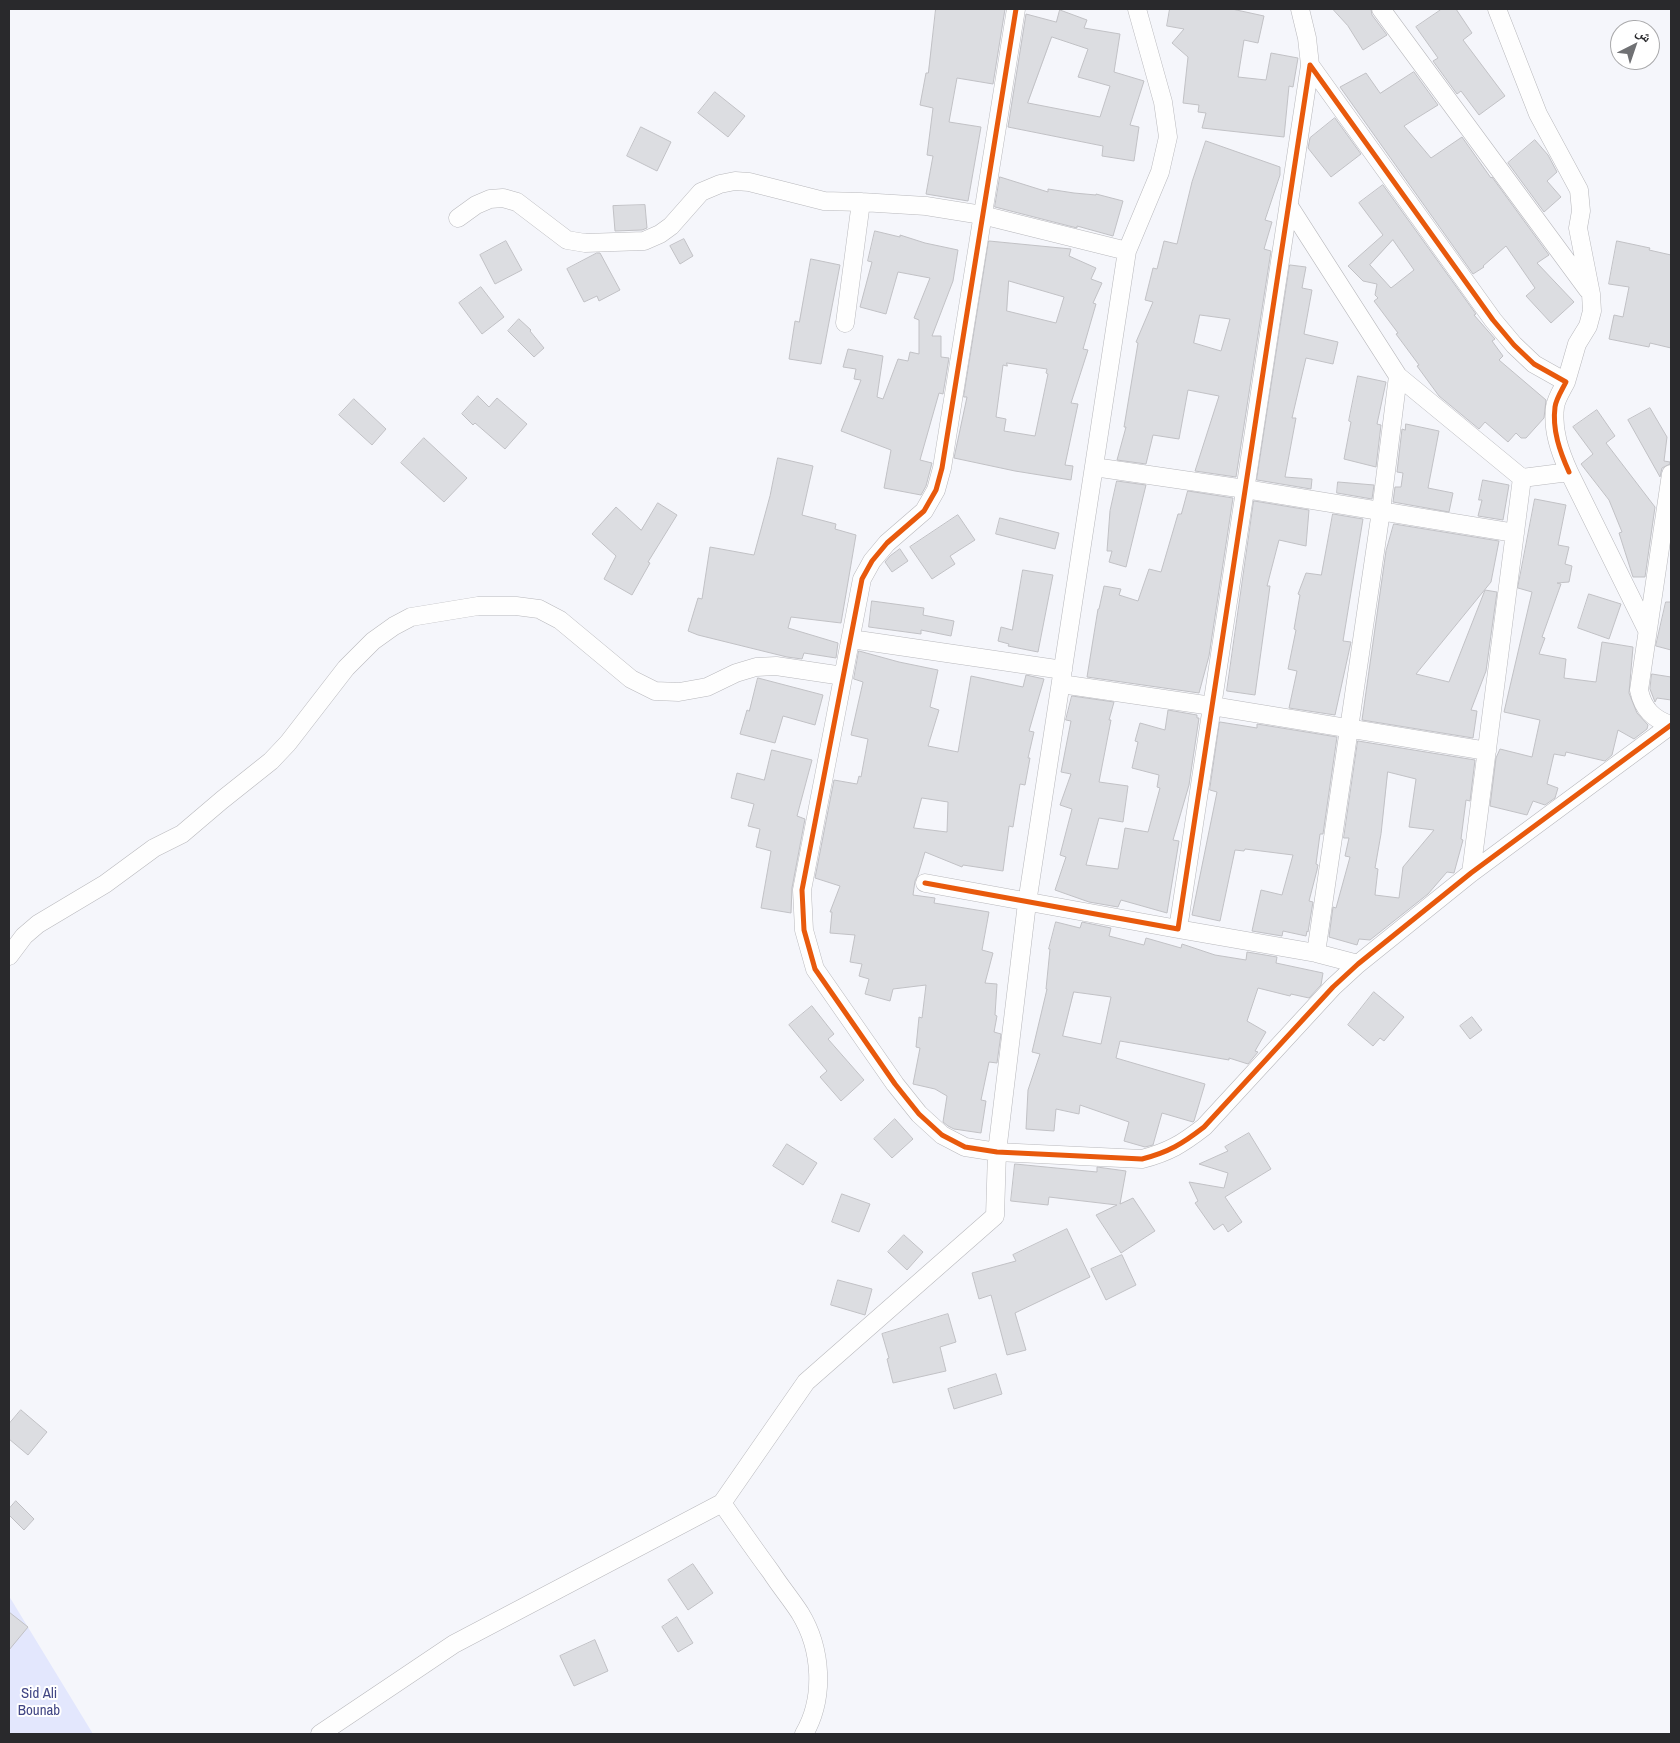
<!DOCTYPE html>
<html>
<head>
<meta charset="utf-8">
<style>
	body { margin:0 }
	#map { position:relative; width:1680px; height:1743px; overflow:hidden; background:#f5f6fb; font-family:"Archivo Narrow","Noto Naskh Arabic",sans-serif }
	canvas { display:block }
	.frame { position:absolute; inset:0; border:10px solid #29292c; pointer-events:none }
	.north { position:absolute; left:1610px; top:20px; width:50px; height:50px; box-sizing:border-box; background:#fff; border:1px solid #a9a9ab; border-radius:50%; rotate:41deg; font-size:14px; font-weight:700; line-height:20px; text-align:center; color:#29292c }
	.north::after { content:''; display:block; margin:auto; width:18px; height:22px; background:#707174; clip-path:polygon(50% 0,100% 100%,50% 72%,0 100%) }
</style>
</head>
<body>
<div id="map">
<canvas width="1680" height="1743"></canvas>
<div class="frame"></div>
<div class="north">ش</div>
</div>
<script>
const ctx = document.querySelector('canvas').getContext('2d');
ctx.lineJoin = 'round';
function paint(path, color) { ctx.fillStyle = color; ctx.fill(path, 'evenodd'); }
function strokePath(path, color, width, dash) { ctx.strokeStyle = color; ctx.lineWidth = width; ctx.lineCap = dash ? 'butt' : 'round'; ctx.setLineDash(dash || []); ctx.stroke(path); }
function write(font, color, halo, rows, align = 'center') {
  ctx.font = font + ' "Archivo Narrow",sans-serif'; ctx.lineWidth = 4; ctx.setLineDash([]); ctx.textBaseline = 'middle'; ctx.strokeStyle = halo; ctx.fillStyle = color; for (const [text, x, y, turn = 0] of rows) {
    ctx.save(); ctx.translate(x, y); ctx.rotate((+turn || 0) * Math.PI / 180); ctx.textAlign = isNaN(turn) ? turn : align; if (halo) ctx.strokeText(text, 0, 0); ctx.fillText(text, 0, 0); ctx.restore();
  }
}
paint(new Path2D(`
	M 9,1596 L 93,1734 L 9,1734 Z`), '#e3e7fd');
const building = new Path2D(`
	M 936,9 L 1005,9 L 993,84 L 957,78 L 949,122 L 981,127 L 968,201 L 926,194 L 933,156 L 927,155 L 933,108 L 920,105 L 926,73 L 928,73 Z
	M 1170,9 L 1232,9 L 1264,16 L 1258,43 L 1244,40 L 1238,77 L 1266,80 L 1271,53 L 1298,58 L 1293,87 L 1289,86 L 1284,137 L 1202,128 L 1206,113 L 1198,112 L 1199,105 L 1183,103 L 1188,57 L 1172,43 L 1184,29 L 1167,26 Z
	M 1333,9 L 1371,9 L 1372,15 L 1387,35 L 1363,50 L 1348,26 Z
	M 1442,9 L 1456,9 L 1472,33 L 1463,40 L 1505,96 L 1479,115 L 1461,91 L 1457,94 L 1433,61 L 1438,58 L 1416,27 Z
	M 1060,10 L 1087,20 L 1084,28 L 1120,34 L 1114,72 L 1144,81 L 1130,125 L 1139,127 L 1134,161 L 1102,156 L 1103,146 L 1008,127 L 1026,14 L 1056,22 ZM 1052,37 L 1088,49 L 1078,77 L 1110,86 L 1100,117 L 1028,103 Z
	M 1414,72 L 1438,105 L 1404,126 L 1431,158 L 1462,137 L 1491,178 L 1492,177 L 1549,255 L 1537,263 L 1574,302 L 1551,323 L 1526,296 L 1535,288 L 1506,246 L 1483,266 L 1484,267 L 1473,274 L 1340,87 L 1366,73 L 1380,93 Z
	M 715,92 L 745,116 L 728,137 L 698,113 Z
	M 1335,118 L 1361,154 L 1331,177 L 1308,148 L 1310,138 Z
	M 641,127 L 671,142 L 657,171 L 627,156 Z
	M 1535,140 L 1548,155 L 1557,172 L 1547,181 L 1561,197 L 1544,212 L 1508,163 Z
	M 1206,141 L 1280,167 L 1280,175 L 1265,220 L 1272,222 L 1264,249 L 1271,251 L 1236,477 L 1195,471 L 1219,396 L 1188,390 L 1179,439 L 1153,435 L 1146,464 L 1117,460 L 1126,427 L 1124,427 L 1138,343 L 1136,342 L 1153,302 L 1145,300 L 1153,268 L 1157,269 L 1164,241 L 1177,244 L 1192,182 ZM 1200,315 L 1230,319 L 1221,351 L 1194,343 Z
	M 1000,177 L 1048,192 L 1048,189 L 1074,193 L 1096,195 L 1096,194 L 1123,201 L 1113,236 L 1077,226 L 1077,228 L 995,207 Z
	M 1383,185 L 1476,314 L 1474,315 L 1495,339 L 1492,341 L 1503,356 L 1499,360 L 1546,400 L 1544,418 L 1526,438 L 1521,438 L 1516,433 L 1508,442 L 1485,422 L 1479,429 L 1439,396 L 1417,366 L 1419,365 L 1396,334 L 1398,333 L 1374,301 L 1378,298 L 1375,295 L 1377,284 L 1363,281 L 1348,266 L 1383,235 L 1359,203 ZM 1393,240 L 1414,270 L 1391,288 L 1370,265 Z
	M 645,205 L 647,228 L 642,230 L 615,231 L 613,206 Z
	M 875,231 L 900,237 L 900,235 L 925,243 L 958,250 L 953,281 L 932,336 L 941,336 L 941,357 L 949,358 L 943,394 L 939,393 L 920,460 L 932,463 L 926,486 L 921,495 L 884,488 L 891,450 L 841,431 L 861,380 L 854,379 L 856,369 L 843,367 L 848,349 L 883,356 L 877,397 L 883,399 L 898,359 L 908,361 L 910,352 L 919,354 L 919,320 L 914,318 L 930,278 L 898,272 L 886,314 L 860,307 L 872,262 L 868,261 Z
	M 684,239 L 693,256 L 680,264 L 670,246 Z
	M 506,241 L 522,270 L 495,284 L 480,255 Z
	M 989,241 L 1071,249 L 1069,256 L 1096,268 L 1091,279 L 1102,283 L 1093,303 L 1096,304 L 1083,349 L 1088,350 L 1071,403 L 1078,404 L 1065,465 L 1073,466 L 1071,480 L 1015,471 L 954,458 L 967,397 L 964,397 ZM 1009,281 L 1064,297 L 1056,323 L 1007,311 ZM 1007,363 L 1047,369 L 1046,373 L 1048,374 L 1035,436 L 1004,431 L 1006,419 L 996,417 L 1003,365 L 1007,366 Z
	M 1617,241 L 1650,248 L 1649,250 L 1671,255 L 1671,348 L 1650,343 L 1649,347 L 1609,339 L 1614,315 L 1623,317 L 1629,287 L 1609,284 Z
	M 597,253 L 600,253 L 620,290 L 599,301 L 597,296 L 584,302 L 567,269 Z
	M 811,259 L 840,265 L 821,364 L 789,359 L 795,321 L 799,322 Z
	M 1290,265 L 1306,267 L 1302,288 L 1312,290 L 1304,334 L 1338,342 L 1333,364 L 1306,358 L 1292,418 L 1296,418 L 1285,477 L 1312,479 L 1311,489 L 1257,480 Z
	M 481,287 L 504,317 L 482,334 L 459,303 Z
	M 519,319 L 531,330 L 530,331 L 544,348 L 534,357 L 508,331 Z
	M 1358,376 L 1386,382 L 1377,424 L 1381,425 L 1376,467 L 1344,459 L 1351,422 L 1349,421 Z
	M 478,396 L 489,407 L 497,398 L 527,424 L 505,449 L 475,423 L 473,425 L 462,414 Z
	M 354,399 L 386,429 L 372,445 L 339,415 Z
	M 1650,408 L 1667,437 L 1664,461 L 1670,462 L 1670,464 L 1662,468 L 1660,477 L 1628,420 Z
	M 1597,410 L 1615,436 L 1606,443 L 1655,507 L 1645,577 L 1633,577 L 1619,533 L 1622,532 L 1609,500 L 1581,464 L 1593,454 L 1573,427 Z
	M 1406,424 L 1439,431 L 1428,488 L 1453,493 L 1449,512 L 1393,502 L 1395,487 L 1401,487 L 1403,473 L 1397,472 L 1402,429 L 1405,430 Z
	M 424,438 L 467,478 L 444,502 L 401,463 Z
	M 778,458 L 813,466 L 802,515 L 836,524 L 835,529 L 856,535 L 841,623 L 791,617 L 788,628 L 838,643 L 836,658 L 804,653 L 802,659 L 787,657 L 698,635 L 688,631 L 698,598 L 702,599 L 710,547 L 754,555 L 770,496 Z
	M 1483,480 L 1509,485 L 1503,520 L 1478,516 L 1482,500 L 1479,500 Z
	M 1117,481 L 1146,485 L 1126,567 L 1109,562 L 1112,551 L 1107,551 L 1110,511 Z
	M 1338,482 L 1374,485 L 1372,499 L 1337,493 Z
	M 1188,491 L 1233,498 L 1209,656 L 1199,693 L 1087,677 L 1098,609 L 1099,609 L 1104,586 L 1121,589 L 1119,595 L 1138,601 L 1149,569 L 1161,572 L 1178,514 L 1181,514 Z
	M 1535,499 L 1566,505 L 1558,545 L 1569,547 L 1565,564 L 1572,566 L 1569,582 L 1557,583 L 1561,584 L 1542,637 L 1545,638 L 1539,654 L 1566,659 L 1564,678 L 1596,682 L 1602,642 L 1633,647 L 1629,693 L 1637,713 L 1648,725 L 1647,729 L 1634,739 L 1618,730 L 1612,755 L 1605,761 L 1566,752 L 1565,756 L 1554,754 L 1547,784 L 1558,788 L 1555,798 L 1545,805 L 1533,801 L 1527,815 L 1490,806 L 1496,758 L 1500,749 L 1532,757 L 1540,720 L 1504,712 L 1532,592 L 1518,588 Z
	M 1254,501 L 1309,510 L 1306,546 L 1279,540 L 1267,586 L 1270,586 L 1255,695 L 1227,691 Z
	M 658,503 L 677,515 L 648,562 L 650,563 L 632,595 L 604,579 L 616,556 L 592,534 L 616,507 L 641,530 Z
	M 1333,514 L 1363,519 L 1343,641 L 1351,642 L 1335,715 L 1289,708 L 1297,671 L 1288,669 L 1296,630 L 1294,629 L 1300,595 L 1298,594 L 1306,573 L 1321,575 Z
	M 958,515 L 975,540 L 950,556 L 955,564 L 932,579 L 910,547 Z
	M 1000,518 L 1059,533 L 1055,549 L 996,534 Z
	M 1394,524 L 1499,541 L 1491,582 L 1416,674 L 1449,682 L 1485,590 L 1497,592 L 1486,671 L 1471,710 L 1477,711 L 1473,738 L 1362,720 L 1386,551 Z
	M 900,549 L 908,561 L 892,572 L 885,562 L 890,556 Z
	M 1023,570 L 1053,575 L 1038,652 L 1008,646 L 1009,644 L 998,641 L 1001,627 L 1012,630 Z
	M 1589,594 L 1621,604 L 1609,639 L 1578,628 Z
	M 872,601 L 924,608 L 923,615 L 954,621 L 951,636 L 921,630 L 921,634 L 869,627 Z
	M 1666,602 L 1671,602 L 1671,650 L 1656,646 Z
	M 859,651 L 899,662 L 938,670 L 930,707 L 939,710 L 928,746 L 958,752 L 971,676 L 1023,687 L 1026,675 L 1044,679 L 1029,731 L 1034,732 L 1028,758 L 1030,758 L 1025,785 L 1020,784 L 1013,827 L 1009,826 L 1003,871 L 963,865 L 962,867 L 925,852 L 918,875 L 915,881 L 913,895 L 935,898 L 934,903 L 989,912 L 982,950 L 993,953 L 985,983 L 997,984 L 995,1015 L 997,1016 L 994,1032 L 1001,1034 L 997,1063 L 989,1062 L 981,1100 L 986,1101 L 981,1133 L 954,1129 L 948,1126 L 943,1122 L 947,1096 L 935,1089 L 913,1084 L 920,1048 L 916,1047 L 919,1017 L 922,1018 L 926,985 L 893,989 L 890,1001 L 865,994 L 869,979 L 859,976 L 862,964 L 850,962 L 855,935 L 830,933 L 832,912 L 830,912 L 840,886 L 815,878 L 834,780 L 857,784 L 859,776 L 861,777 L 868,739 L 851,735 L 863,682 L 854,679 ZM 922,798 L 948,802 L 947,832 L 914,828 Z
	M 1652,674 L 1671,677 L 1671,700 L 1657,698 L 1655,702 L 1650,689 Z
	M 758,678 L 823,695 L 815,725 L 783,716 L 775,743 L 740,734 L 747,710 L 749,711 Z
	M 1072,696 L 1114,702 L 1109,720 L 1111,720 L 1099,782 L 1128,786 L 1123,822 L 1099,818 L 1086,865 L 1118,869 L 1125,828 L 1148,832 L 1160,788 L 1157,787 L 1159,775 L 1132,768 L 1138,742 L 1135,741 L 1140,723 L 1165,730 L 1168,710 L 1197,715 L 1197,718 L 1199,718 L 1189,785 L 1173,840 L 1179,841 L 1167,913 L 1121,900 L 1118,907 L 1089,902 L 1055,890 L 1066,857 L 1060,855 L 1072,809 L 1060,805 L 1071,774 L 1061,772 L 1071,721 L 1066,720 Z
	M 1220,722 L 1257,728 L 1257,724 L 1337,737 L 1323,834 L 1320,834 L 1316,864 L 1318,865 L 1317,870 L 1309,901 L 1313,902 L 1308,932 L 1307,931 L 1306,936 L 1283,931 L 1282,936 L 1252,931 L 1261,890 L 1282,895 L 1293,855 L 1245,849 L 1244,851 L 1235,850 L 1220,921 L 1192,915 L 1217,792 L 1210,790 Z
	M 1358,741 L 1475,760 L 1470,801 L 1466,800 L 1461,839 L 1463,840 L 1454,873 L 1447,872 L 1428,894 L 1370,940 L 1359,939 L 1357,945 L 1329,937 L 1333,907 L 1336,908 L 1350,857 L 1345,856 L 1349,838 L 1344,838 ZM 1388,772 L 1416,779 L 1409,827 L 1434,830 L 1403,867 L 1399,898 L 1375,895 L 1378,869 L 1375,868 L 1381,834 Z
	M 772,750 L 812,760 L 797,816 L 805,819 L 792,888 L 791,913 L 761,908 L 771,851 L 756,847 L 760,829 L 748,826 L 754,804 L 731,798 L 737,773 L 764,780 Z
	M 1056,922 L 1080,928 L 1082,922 L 1111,928 L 1109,936 L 1144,945 L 1146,938 L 1181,948 L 1182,944 L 1215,955 L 1246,960 L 1247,952 L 1277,957 L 1276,963 L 1323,973 L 1321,985 L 1309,998 L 1291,994 L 1290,996 L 1258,988 L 1247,1021 L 1266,1032 L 1255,1051 L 1258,1052 L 1248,1064 L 1229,1058 L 1229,1060 L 1120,1041 L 1116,1058 L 1205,1084 L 1194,1121 L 1193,1122 L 1162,1113 L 1153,1145 L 1145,1147 L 1124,1141 L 1129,1122 L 1080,1105 L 1079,1114 L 1056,1109 L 1054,1131 L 1026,1129 L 1028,1090 L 1040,1054 L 1032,1052 L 1047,989 L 1046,989 L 1050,949 L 1049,949 ZM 1074,992 L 1111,997 L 1101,1044 L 1063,1036 Z
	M 1374,992 L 1404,1017 L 1384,1041 L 1380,1038 L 1373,1046 L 1348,1025 Z
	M 812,1006 L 834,1034 L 828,1039 L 864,1080 L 841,1101 L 820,1077 L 827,1071 L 789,1025 Z
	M 1472,1017 L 1482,1030 L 1470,1039 L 1460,1026 Z
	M 895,1119 L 913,1139 L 892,1158 L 874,1139 Z
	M 1249,1133 L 1271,1169 L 1225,1197 L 1242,1222 L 1228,1232 L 1223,1224 L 1214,1230 L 1195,1203 L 1198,1201 L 1189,1182 L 1224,1188 L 1228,1173 L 1199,1164 L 1228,1151 L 1225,1147 Z
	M 787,1144 L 817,1163 L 803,1185 L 773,1166 Z
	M 1015,1164 L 1097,1172 L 1097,1167 L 1126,1171 L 1120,1204 L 1133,1198 L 1155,1231 L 1121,1253 L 1096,1215 L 1117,1205 L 1049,1197 L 1048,1205 L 1011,1201 Z
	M 842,1194 L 870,1204 L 859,1232 L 832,1222 Z
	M 1067,1229 L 1090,1277 L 1015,1313 L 1026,1350 L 1007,1355 L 991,1295 L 979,1299 L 972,1273 L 1016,1261 L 1013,1255 Z
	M 904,1235 L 923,1252 L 907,1270 L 888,1252 Z
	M 1122,1255 L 1136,1285 L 1106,1300 L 1091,1269 Z
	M 838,1280 L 872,1289 L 865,1315 L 831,1305 Z
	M 948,1314 L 956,1342 L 940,1347 L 946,1371 L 893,1383 L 887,1359 L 889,1358 L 882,1334 Z
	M 996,1374 L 1002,1394 L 954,1409 L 948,1389 Z
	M 21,1410 L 47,1432 L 28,1455 L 9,1439 L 9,1424 Z
	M 16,1501 L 34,1519 L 24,1530 L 9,1515 L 9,1509 Z
	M 693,1564 L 713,1593 L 688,1610 L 668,1580 Z
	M 9,1612 L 28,1627 L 9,1650 Z
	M 677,1617 L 693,1643 L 678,1652 L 662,1627 Z
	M 595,1640 L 608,1671 L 574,1686 L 560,1656 Z`);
paint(building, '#dcdde1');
strokePath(building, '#c1c1c5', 1);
const street = new Path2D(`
	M 1016,9 L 942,468 L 936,490 L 924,511 L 887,543 L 872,561 L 862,579 L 802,890 L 804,930 L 815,969 L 895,1084 L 919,1114 L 942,1135 L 965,1147 L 997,1152 L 1142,1159 C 1169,1152 1182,1144 1204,1127 L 1333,987 L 1358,964 L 1471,873 L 1671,725
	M 1300,9 L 1307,38 L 1310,65
	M 1381,9 L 1588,290
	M 1497,9 L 1538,114 L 1579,190 L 1581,211 L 1578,228 L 1591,294 L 1592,311 L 1588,326 L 1577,344 L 1566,382
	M 1289,206 L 1398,376
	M 458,218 L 476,205 L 490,199 L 503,198 L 517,202 L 567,240 L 585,243 L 644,241 L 660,234 L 671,226 L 701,192 L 720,184 L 735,181 L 749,182 L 824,201 L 861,202 L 926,206 L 982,215 L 1127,251
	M 845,323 L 861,202
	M 1094,467 L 1245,489 L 1515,533
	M 1671,474 L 1639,690 C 1643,709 1653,719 1671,725
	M 851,639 L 1063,670
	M 1061,684 L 1212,706 L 1487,751
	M 1471,873 L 1522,478
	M 925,883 L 1178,929 L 1310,65 L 1493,320 L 1514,345 L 1534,364 L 1566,382 C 1562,390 1556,399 1555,407 C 1552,430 1560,452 1569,472
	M 1178,929 L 1316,953 L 1358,964
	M 1316,953 L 1381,511 L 1398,376 L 1522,478 L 1569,472 L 1647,630
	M 9,956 L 24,936 L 38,924 L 105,884 L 154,848 L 182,834 L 222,800 L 271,761 L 288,743 L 346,668 L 373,641 L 394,626 L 411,617 L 478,606 L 516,606 L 539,609 L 560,620 L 631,679 L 655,691 L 679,692 L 707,687 L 736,673 L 756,667 L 776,666 L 843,676
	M 722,1503 C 738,1526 754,1549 771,1572 C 780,1586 791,1599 800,1613 C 822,1649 825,1698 804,1734
	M 320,1734 L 454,1644 L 722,1503 L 806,1382 L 995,1216 L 997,1152 L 1027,903 L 1127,251 L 1160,172 L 1168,137 L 1163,102 L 1137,9`);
strokePath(street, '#b8b8bc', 19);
strokePath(street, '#fefefe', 18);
strokePath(new Path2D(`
	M 1016,9 L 942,468 L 936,490 L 924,511 L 887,543 L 872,561 L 862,579 L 802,890 L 804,930 L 815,969 L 895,1084 L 919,1114 L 942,1135 L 965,1147 L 997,1152 L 1142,1159 C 1169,1152 1182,1144 1204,1127 L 1333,987 L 1358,964 L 1471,873 L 1671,725
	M 925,883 L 1178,929 L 1310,65 L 1493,320 L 1514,345 L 1534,364 L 1566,382 C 1562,390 1556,399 1555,407 C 1552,430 1560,452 1569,472`), '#e8590c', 5);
write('15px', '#424785', '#fff', [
	["Sid Ali",39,1694],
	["Bounab",39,1711]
]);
</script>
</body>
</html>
